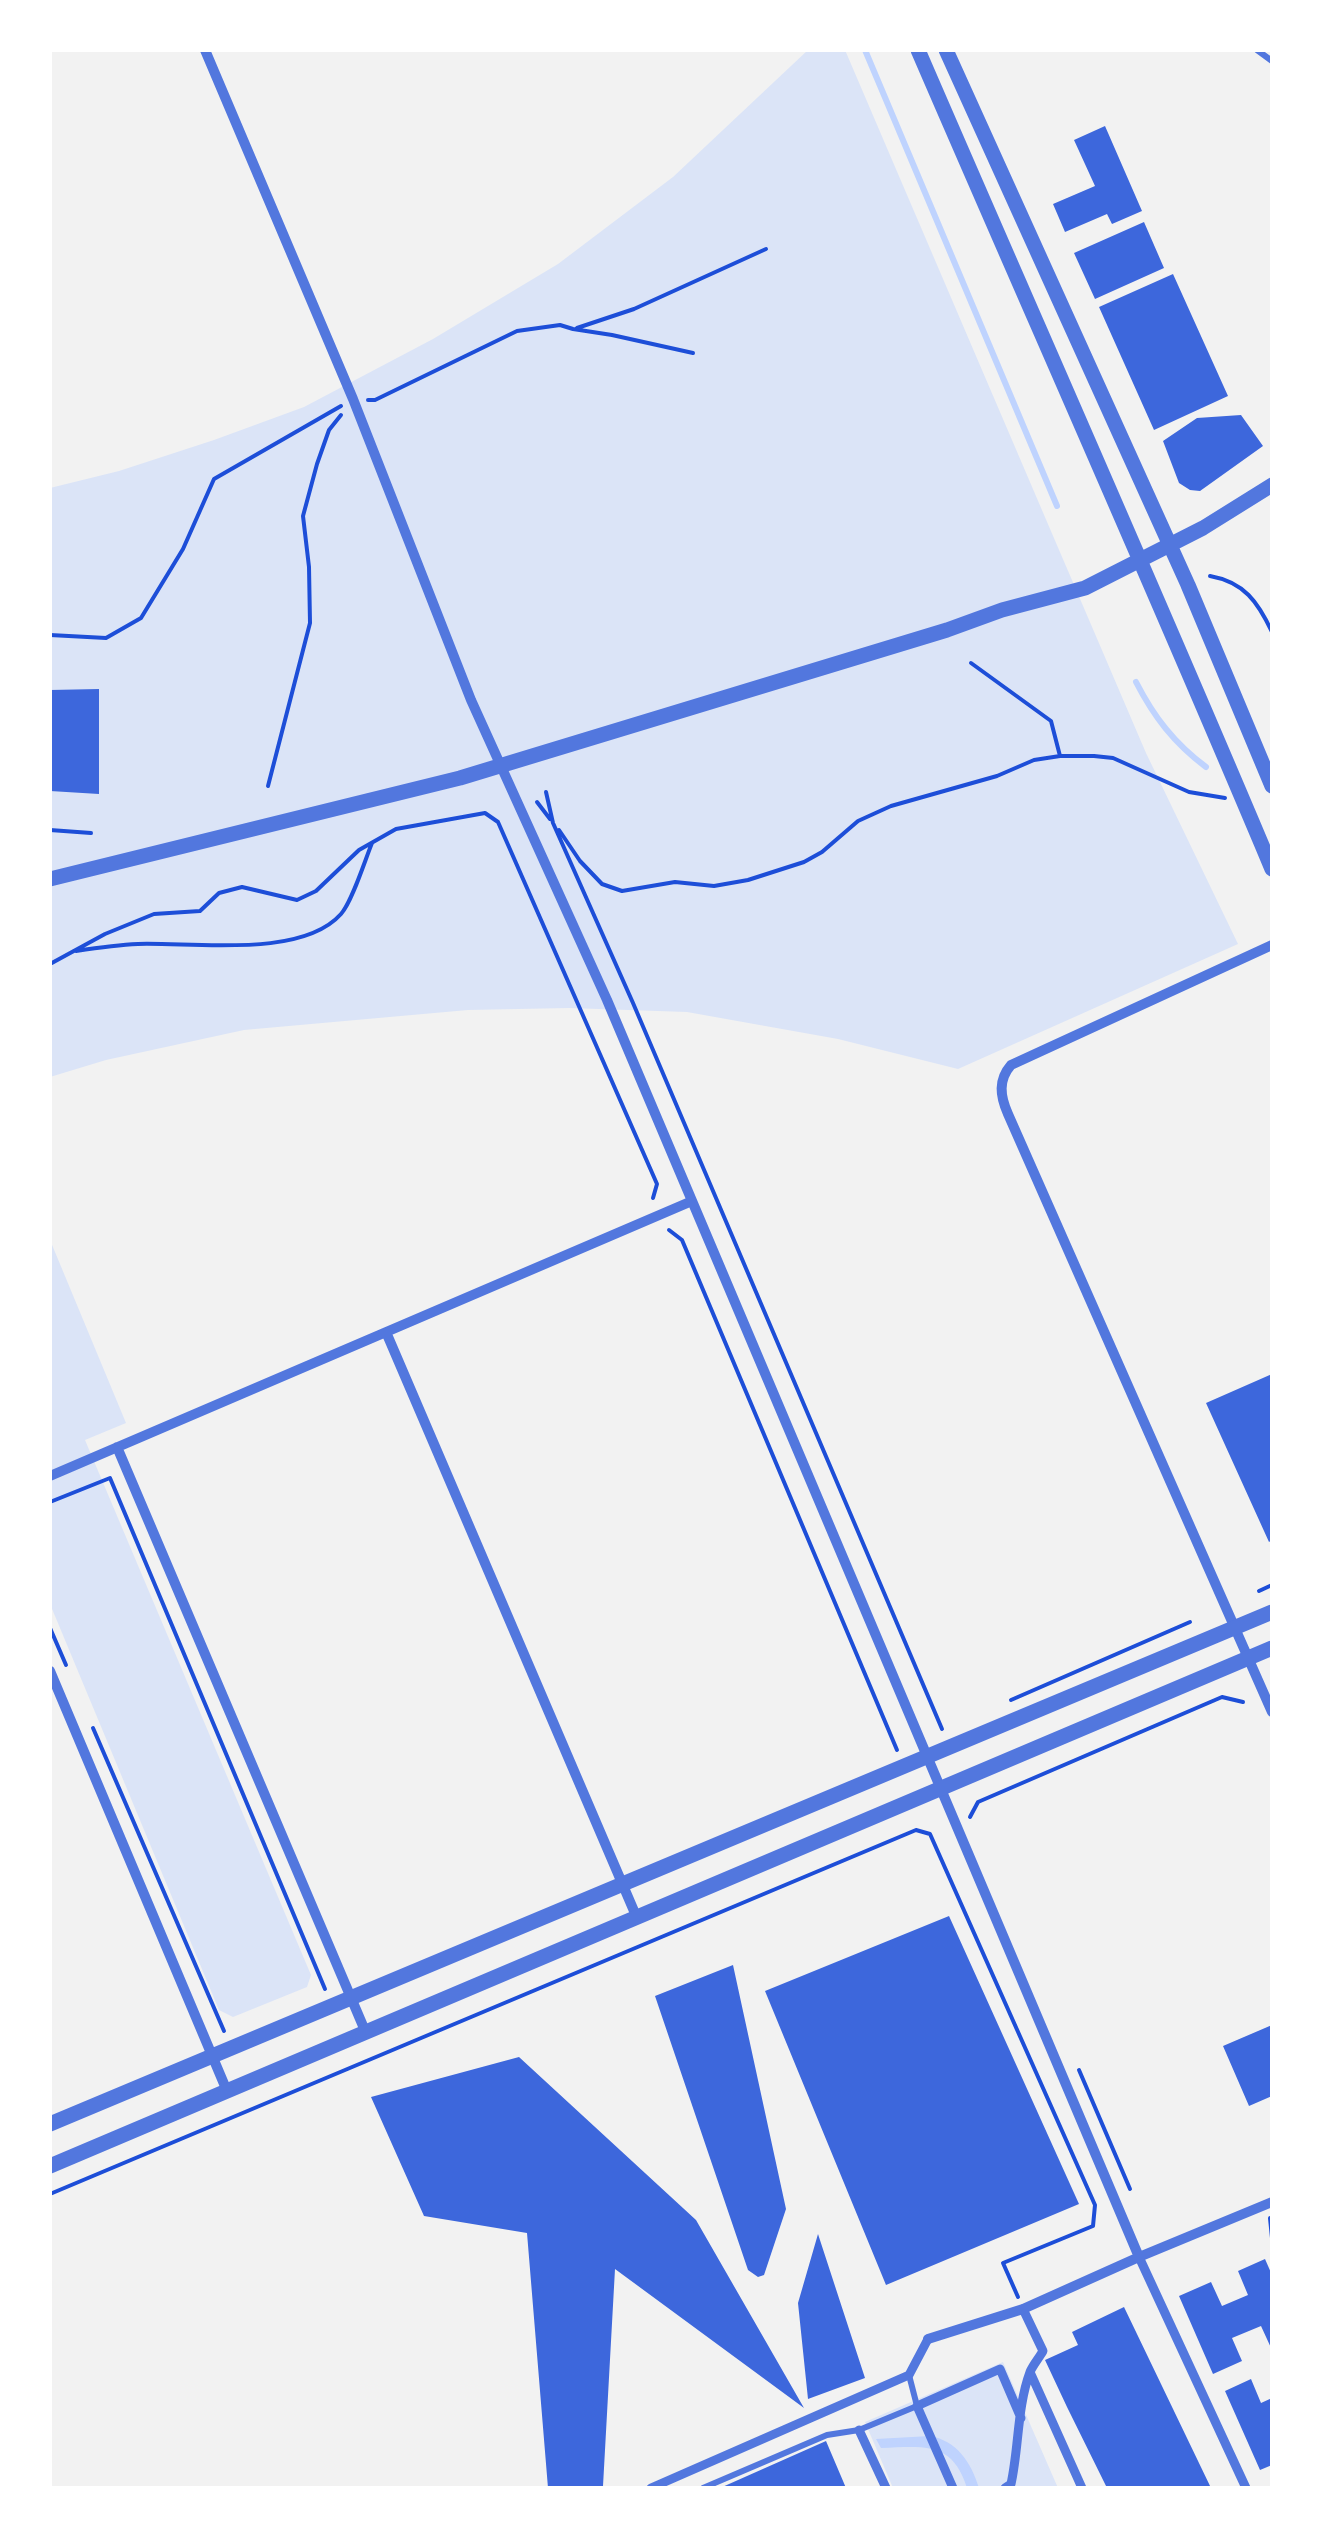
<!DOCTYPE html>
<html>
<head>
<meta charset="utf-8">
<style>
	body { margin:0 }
	#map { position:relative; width:1322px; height:2538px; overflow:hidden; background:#f2f2f2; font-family:"DejaVu Sans",sans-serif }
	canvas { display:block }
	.frame { position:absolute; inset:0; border:52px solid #fff; pointer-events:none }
</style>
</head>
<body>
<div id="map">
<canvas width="1322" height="2538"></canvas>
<div class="frame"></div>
</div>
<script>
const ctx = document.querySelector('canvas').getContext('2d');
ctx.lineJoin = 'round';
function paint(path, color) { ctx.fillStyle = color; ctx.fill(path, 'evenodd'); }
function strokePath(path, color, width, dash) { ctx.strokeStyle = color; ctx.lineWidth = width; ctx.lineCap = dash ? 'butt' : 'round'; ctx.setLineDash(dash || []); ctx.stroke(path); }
paint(new Path2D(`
	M 808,50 L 845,50 L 1146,753 L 1238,944 L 958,1069 L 838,1039 L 687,1012 L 569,1008 L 468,1010 L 244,1030 L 106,1060 L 50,1077 L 50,488 L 119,471 L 214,440 L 304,407 L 433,339 L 558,264 L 673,177 Z
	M 50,1240 L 126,1423 L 85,1440 L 311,1975 L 307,1987 L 233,2017 L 219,2010 L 50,1604 Z
	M 1003,2362 L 1058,2488 L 893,2488 L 865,2422 Z`), '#dbe4f7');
paint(new Path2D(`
	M 930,2436 C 957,2441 971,2462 979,2488 L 967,2488 C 952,2440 923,2447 881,2448 L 876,2439 Z`), '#bfd3fe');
strokePath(new Path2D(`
	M 865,50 L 1057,506
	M 1136,682 C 1154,717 1174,743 1206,767`), '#bfd3fe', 6);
paint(new Path2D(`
	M 1105,126 L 1142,211 L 1112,224 L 1107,214 L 1065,232 L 1053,204 L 1095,186 L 1074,140 Z
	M 1144,222 L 1164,268 L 1095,299 L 1074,253 Z
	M 1173,274 L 1228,396 L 1154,430 L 1099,307 Z
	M 1241,415 L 1263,446 L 1200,491 L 1190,490 L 1179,483 L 1163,441 L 1197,418 Z
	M 99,689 L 99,794 L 50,791 L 50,690 Z
	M 1272,1374 L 1272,1540 L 1269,1542 L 1206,1403 Z
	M 949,1916 L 1079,2204 L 886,2285 L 765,1991 Z
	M 733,1965 L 786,2209 L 764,2275 L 758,2277 L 748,2270 L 655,1996 Z
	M 1272,2025 L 1272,2096 L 1249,2106 L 1223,2046 Z
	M 519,2057 L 696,2220 L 804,2408 L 615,2269 L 603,2486 L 597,2488 L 548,2488 L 527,2233 L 424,2216 L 371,2097 Z
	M 818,2234 L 865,2378 L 808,2399 L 798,2303 Z
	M 1265,2259 L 1272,2275 L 1272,2350 L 1261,2326 L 1232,2338 L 1242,2361 L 1213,2374 L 1179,2296 L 1211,2282 L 1222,2306 L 1248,2295 L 1238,2271 Z
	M 1124,2307 L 1211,2488 L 1107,2488 L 1067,2407 L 1045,2360 L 1078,2345 L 1072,2332 Z
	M 1251,2379 L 1261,2403 L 1272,2398 L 1272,2465 L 1260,2470 L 1225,2391 Z
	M 826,2441 L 846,2488 L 720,2488 Z`), '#3d67dc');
strokePath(new Path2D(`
	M 577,328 L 634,309 L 766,249
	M 368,400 L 375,400 L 517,331 L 560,325 L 573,329 L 612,335 L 693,353
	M 1210,576 C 1244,582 1258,602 1272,632
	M 50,635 L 106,638 L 141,618 L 183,549 L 214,479 L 341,406
	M 971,663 L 1051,721 L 1060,756
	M 268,786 L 310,623 L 309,567 L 303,516 L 317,464 L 329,430 L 341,415
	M 546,792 L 553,823 L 633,1003 L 942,1729
	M 537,802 L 550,819
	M 50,830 L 91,833
	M 559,830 L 580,861 L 602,884 L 622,891 L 675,882 L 714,886 L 748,880 L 804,862 L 822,852 L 858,821 L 891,806 L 997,776 L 1034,760 L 1060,756 L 1094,756 L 1113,758 L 1189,792 L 1225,798
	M 76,951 C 96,948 117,945 138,944 C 192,942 301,959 341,914 C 352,902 365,860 372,843
	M 50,964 L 105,934 L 154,914 L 200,911 L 219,893 L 242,887 L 297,900 L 316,891 L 359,850 L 396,829 L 485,813 L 498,822 L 657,1184 L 653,1198
	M 669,1230 L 682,1240 L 897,1750
	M 50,1502 L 110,1478 L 325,1989
	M 1259,1591 L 1272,1585
	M 50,1628 L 66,1665
	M 1011,1700 L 1190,1622
	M 93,1728 L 224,2031
	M 970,1817 L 978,1802 L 1222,1697 L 1243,1702
	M 1079,2070 L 1130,2189
	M 50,2194 L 916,1830 L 930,1834 L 1095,2205 L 1093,2226 L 1003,2263 L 1018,2297
	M 1270,2218 L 1272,2238`), '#1d4ed8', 4);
strokePath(new Path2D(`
	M 1257,50 L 1272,61
	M 703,2488 L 827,2435 L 859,2430 L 917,2406 L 909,2375`), '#5277de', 6);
strokePath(new Path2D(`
	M 1139,2257 L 1246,2488
	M 1030,2372 L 1082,2488
	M 859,2430 L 886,2488
	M 651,2488 L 909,2375 L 928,2339
	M 953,2488 L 917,2406 L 1000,2369 L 1021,2418
	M 1005,2488 L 1011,2484 C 1019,2448 1017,2407 1030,2372 C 1033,2365 1039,2358 1043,2351 L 1023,2309`), '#5277de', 9);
strokePath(new Path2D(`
	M 205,50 L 353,399 L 471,700 L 607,1000 L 1139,2257
	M 1272,945 L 1011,1065 C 998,1080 1000,1096 1008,1114 L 1272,1712
	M 386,1332 L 637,1918
	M 117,1447 L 366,2033
	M 50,1476 L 692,1201
	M 50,1671 L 227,2091
	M 928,2339 L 1023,2309 L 1139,2257 L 1272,2202`), '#5277de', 10);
strokePath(new Path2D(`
	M 918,50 C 1036,323 1157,595 1272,869
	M 946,50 L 1188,585 L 1272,786
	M 50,879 L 460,778 L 947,630 L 1002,610 L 1085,588 L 1203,528 L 1272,485
	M 50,2124 L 1272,1612
	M 50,2166 L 1272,1648`), '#5277de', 15);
</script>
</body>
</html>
